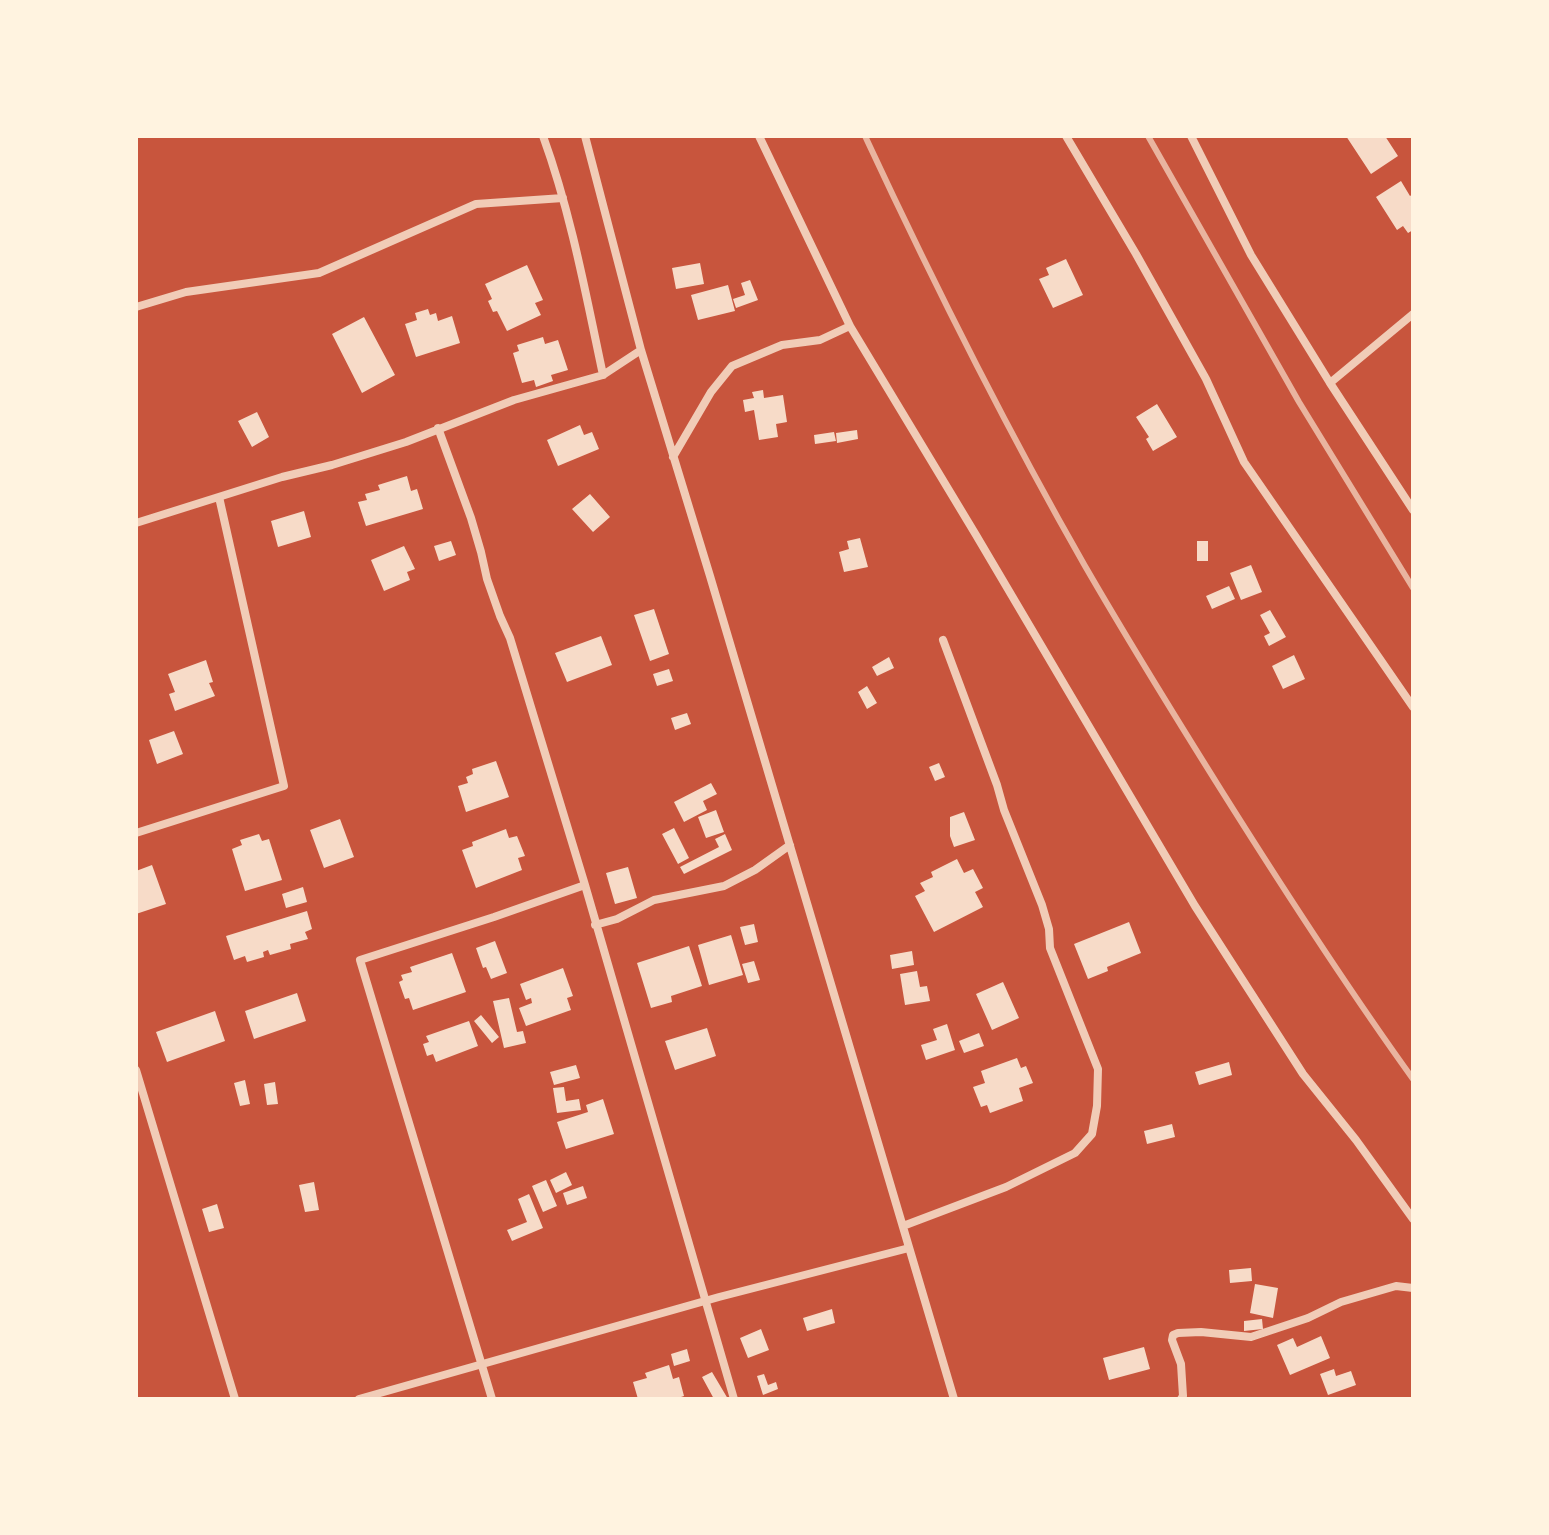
<!DOCTYPE html>
<html>
<head>
<meta charset="utf-8">
<style>
	body { margin:0 }
	#map { position:relative; width:1549px; height:1535px; overflow:hidden; background:#c8553d; font-family:"DejaVu Sans",sans-serif }
	canvas { display:block }
	.frame { position:absolute; inset:0; border:138px solid #fff3e0; pointer-events:none }
</style>
</head>
<body>
<div id="map">
<canvas width="1549" height="1535"></canvas>
<div class="frame"></div>
</div>
<script>
const ctx = document.querySelector('canvas').getContext('2d');
ctx.lineJoin = 'round';
function paint(path, color) { ctx.fillStyle = color; ctx.fill(path, 'evenodd'); }
function strokePath(path, color, width, dash) { ctx.strokeStyle = color; ctx.lineWidth = width; ctx.lineCap = dash ? 'butt' : 'round'; ctx.setLineDash(dash || []); ctx.stroke(path); }
paint(new Path2D(`
	M 1346,136 L 1385,136 L 1398,156 L 1371,174 Z
	M 1401,181 L 1410,196 L 1413,194 L 1413,230 L 1408,233 L 1403,226 L 1397,230 L 1376,197 Z
	M 1066,259 L 1083,295 L 1053,308 L 1039,279 L 1049,275 L 1046,268 Z
	M 700,263 L 704,284 L 676,289 L 672,268 Z
	M 527,265 L 543,300 L 535,303 L 541,315 L 507,331 L 497,311 L 493,312 L 488,301 L 492,299 L 485,284 Z
	M 750,280 L 758,300 L 736,308 L 733,299 L 745,295 L 741,283 Z
	M 728,285 L 735,311 L 698,320 L 691,295 Z
	M 428,309 L 430,315 L 436,313 L 438,321 L 452,316 L 460,343 L 416,357 L 405,324 L 417,320 L 415,313 Z
	M 364,317 L 395,375 L 362,393 L 332,334 Z
	M 543,337 L 545,344 L 558,340 L 568,370 L 551,375 L 553,381 L 536,387 L 534,380 L 522,383 L 513,353 L 519,351 L 517,345 Z
	M 763,390 L 764,398 L 783,395 L 787,422 L 776,424 L 778,437 L 759,440 L 754,410 L 745,412 L 743,400 L 754,398 L 752,392 Z
	M 1157,404 L 1177,437 L 1153,451 L 1146,439 L 1149,437 L 1136,417 Z
	M 257,412 L 269,437 L 252,447 L 238,421 Z
	M 580,425 L 584,435 L 592,432 L 599,449 L 558,466 L 547,440 Z
	M 857,430 L 858,439 L 837,443 L 836,433 Z
	M 834,432 L 836,441 L 815,444 L 814,435 Z
	M 407,476 L 411,491 L 417,489 L 423,509 L 366,526 L 358,502 L 367,500 L 365,494 L 380,490 L 378,485 Z
	M 590,494 L 610,517 L 593,532 L 572,509 Z
	M 304,511 L 311,537 L 278,547 L 271,521 Z
	M 860,538 L 868,567 L 844,572 L 839,552 L 849,549 L 847,541 Z
	M 451,541 L 456,555 L 439,561 L 434,546 Z
	M 1197,541 L 1208,541 L 1208,561 L 1197,561 Z
	M 404,546 L 415,569 L 407,572 L 410,580 L 384,591 L 371,560 Z
	M 1251,565 L 1262,592 L 1241,600 L 1230,573 Z
	M 1229,586 L 1235,599 L 1212,609 L 1206,596 Z
	M 654,609 L 669,654 L 650,661 L 634,615 Z
	M 1270,610 L 1286,637 L 1269,646 L 1264,636 L 1270,633 L 1260,615 Z
	M 601,636 L 612,665 L 567,682 L 555,653 Z
	M 1294,655 L 1305,679 L 1283,689 L 1272,666 Z
	M 889,657 L 894,668 L 877,676 L 872,667 Z
	M 206,660 L 213,682 L 209,683 L 215,696 L 175,711 L 169,694 L 175,692 L 168,674 Z
	M 669,669 L 673,681 L 657,686 L 653,674 Z
	M 867,686 L 877,703 L 867,709 L 858,692 Z
	M 687,713 L 691,724 L 675,730 L 671,718 Z
	M 174,731 L 183,754 L 157,764 L 149,740 Z
	M 496,761 L 509,797 L 466,812 L 458,786 L 468,783 L 466,777 L 473,774 L 472,769 Z
	M 939,763 L 945,777 L 935,781 L 929,767 Z
	M 711,783 L 717,794 L 703,801 L 707,810 L 684,822 L 674,802 Z
	M 716,810 L 724,832 L 706,838 L 698,817 Z
	M 964,812 L 975,840 L 954,847 L 950,836 L 950,817 Z
	M 340,819 L 354,857 L 324,868 L 310,830 Z
	M 674,828 L 689,858 L 678,864 L 662,834 Z
	M 506,829 L 509,838 L 517,836 L 525,856 L 518,858 L 522,870 L 476,888 L 462,850 L 473,846 L 472,842 Z
	M 259,834 L 262,841 L 269,839 L 282,880 L 245,891 L 232,849 L 242,845 L 240,840 Z
	M 725,834 L 732,850 L 684,874 L 680,867 L 719,847 L 715,839 Z
	M 957,859 L 964,873 L 973,869 L 983,888 L 975,892 L 983,907 L 934,932 L 915,896 L 925,891 L 920,883 L 933,877 L 931,872 Z
	M 152,865 L 166,904 L 136,914 L 136,871 Z
	M 628,867 L 637,898 L 615,904 L 606,873 Z
	M 303,887 L 307,902 L 286,908 L 282,894 Z
	M 307,911 L 312,929 L 305,932 L 308,939 L 290,944 L 291,949 L 270,955 L 268,950 L 263,952 L 264,957 L 247,962 L 245,956 L 234,960 L 226,936 Z
	M 1129,922 L 1141,953 L 1107,967 L 1108,971 L 1088,979 L 1074,944 Z
	M 754,924 L 758,942 L 745,945 L 740,927 Z
	M 731,935 L 743,975 L 709,985 L 698,945 Z
	M 495,941 L 507,973 L 491,979 L 486,967 L 483,968 L 476,948 Z
	M 689,946 L 702,986 L 671,996 L 672,1002 L 651,1008 L 637,963 Z
	M 912,951 L 914,965 L 892,969 L 890,955 Z
	M 452,953 L 466,992 L 413,1010 L 409,998 L 405,999 L 399,982 L 403,980 L 401,975 L 412,972 L 410,967 Z
	M 754,961 L 760,980 L 748,983 L 742,964 Z
	M 563,968 L 573,996 L 567,998 L 571,1010 L 526,1026 L 519,1008 L 532,1003 L 531,998 L 526,1000 L 520,984 Z
	M 917,971 L 920,987 L 927,986 L 930,1001 L 905,1005 L 900,974 Z
	M 1003,982 L 1019,1018 L 992,1030 L 976,994 Z
	M 297,993 L 306,1021 L 254,1039 L 245,1011 Z
	M 509,998 L 517,1032 L 523,1031 L 526,1043 L 504,1048 L 493,1001 Z
	M 215,1011 L 225,1041 L 167,1062 L 156,1032 Z
	M 481,1015 L 499,1037 L 492,1043 L 474,1021 Z
	M 469,1021 L 478,1046 L 436,1062 L 433,1054 L 427,1056 L 423,1044 L 429,1042 L 426,1036 Z
	M 947,1024 L 955,1050 L 926,1060 L 921,1045 L 937,1040 L 933,1029 Z
	M 707,1028 L 716,1056 L 675,1070 L 665,1041 Z
	M 979,1033 L 984,1046 L 964,1053 L 959,1041 Z
	M 1017,1058 L 1021,1068 L 1026,1066 L 1033,1083 L 1019,1088 L 1023,1101 L 990,1113 L 987,1105 L 981,1107 L 973,1087 L 985,1083 L 981,1071 Z
	M 1229,1062 L 1232,1075 L 1199,1085 L 1195,1072 Z
	M 576,1065 L 580,1078 L 554,1085 L 550,1072 Z
	M 245,1080 L 250,1104 L 240,1106 L 234,1083 Z
	M 275,1082 L 278,1104 L 267,1105 L 264,1084 Z
	M 564,1087 L 566,1101 L 579,1099 L 581,1110 L 557,1113 L 553,1088 Z
	M 603,1099 L 614,1134 L 566,1149 L 557,1122 L 588,1112 L 586,1105 Z
	M 1172,1124 L 1175,1137 L 1147,1144 L 1144,1131 Z
	M 566,1172 L 572,1185 L 556,1193 L 550,1180 Z
	M 546,1180 L 557,1206 L 543,1212 L 532,1186 Z
	M 314,1182 L 319,1210 L 305,1212 L 299,1185 Z
	M 583,1186 L 587,1198 L 567,1205 L 563,1193 Z
	M 529,1194 L 543,1228 L 512,1241 L 507,1230 L 527,1222 L 518,1199 Z
	M 217,1204 L 224,1228 L 209,1232 L 202,1209 Z
	M 1251,1268 L 1252,1281 L 1230,1283 L 1229,1270 Z
	M 1255,1284 L 1278,1288 L 1273,1318 L 1250,1313 Z
	M 832,1309 L 835,1323 L 807,1331 L 803,1318 Z
	M 1262,1319 L 1263,1329 L 1244,1331 L 1244,1321 Z
	M 761,1329 L 769,1350 L 748,1358 L 740,1338 Z
	M 1321,1336 L 1330,1358 L 1290,1375 L 1277,1345 L 1293,1338 L 1297,1347 Z
	M 1144,1347 L 1150,1369 L 1109,1380 L 1103,1358 Z
	M 687,1349 L 690,1361 L 674,1366 L 671,1354 Z
	M 669,1365 L 673,1379 L 679,1377 L 684,1396 L 675,1399 L 638,1399 L 633,1382 L 647,1378 L 645,1373 Z
	M 1334,1369 L 1336,1376 L 1351,1371 L 1356,1385 L 1328,1395 L 1320,1374 Z
	M 712,1372 L 728,1399 L 714,1399 L 702,1377 Z
	M 764,1374 L 768,1385 L 776,1382 L 778,1389 L 763,1395 L 757,1376 Z`), '#f7dbc8');
strokePath(new Path2D(`
	M 543,136 C 571,213 586,295 603,375
	M 585,136 L 641,350 L 710,576 L 954,1399
	M 759,136 L 850,326 L 976,535 L 1195,906 L 1303,1074 L 1356,1140 L 1413,1219
	M 1066,136 L 1136,254 L 1206,379 L 1244,462 L 1413,707
	M 1191,136 L 1251,255 L 1330,383 L 1413,510
	M 136,307 L 186,292 L 319,273 L 476,204 L 563,198
	M 1330,383 L 1413,314
	M 438,428 L 471,518 L 481,552 L 487,579 L 500,616 L 510,638 L 585,885 L 734,1399
	M 673,457 L 711,392 L 732,366 L 782,345 L 820,340 L 850,326
	M 136,523 L 282,477 L 332,465 L 406,442 L 514,400 L 603,375 L 641,350
	M 136,833 L 284,786 L 219,497
	M 595,925 L 617,919 L 654,900 L 724,886 L 755,870 L 790,845
	M 136,1070 L 235,1399
	M 903,1226 L 1006,1187 L 1075,1153 L 1092,1134 L 1097,1106 L 1098,1069 L 1050,948 L 1049,929 L 1042,905 L 1004,810 L 997,785 L 943,640
	M 359,1399 L 719,1297 L 909,1248
	M 492,1399 L 360,960 L 494,917 L 585,885
	M 1181,1399 L 1183,1396 L 1181,1364 L 1172,1340 L 1173,1335 L 1178,1333 L 1201,1332 L 1251,1337 L 1308,1318 L 1341,1302 L 1396,1286 L 1413,1288`), '#f1ccb7', 8);
strokePath(new Path2D(`
	M 865,136 C 933,282 1005,426 1085,566 C 1129,642 1176,718 1223,793 C 1284,890 1346,986 1413,1079
	M 1148,136 L 1299,402 L 1413,588`), '#e9b49f', 6);
</script>
</body>
</html>
